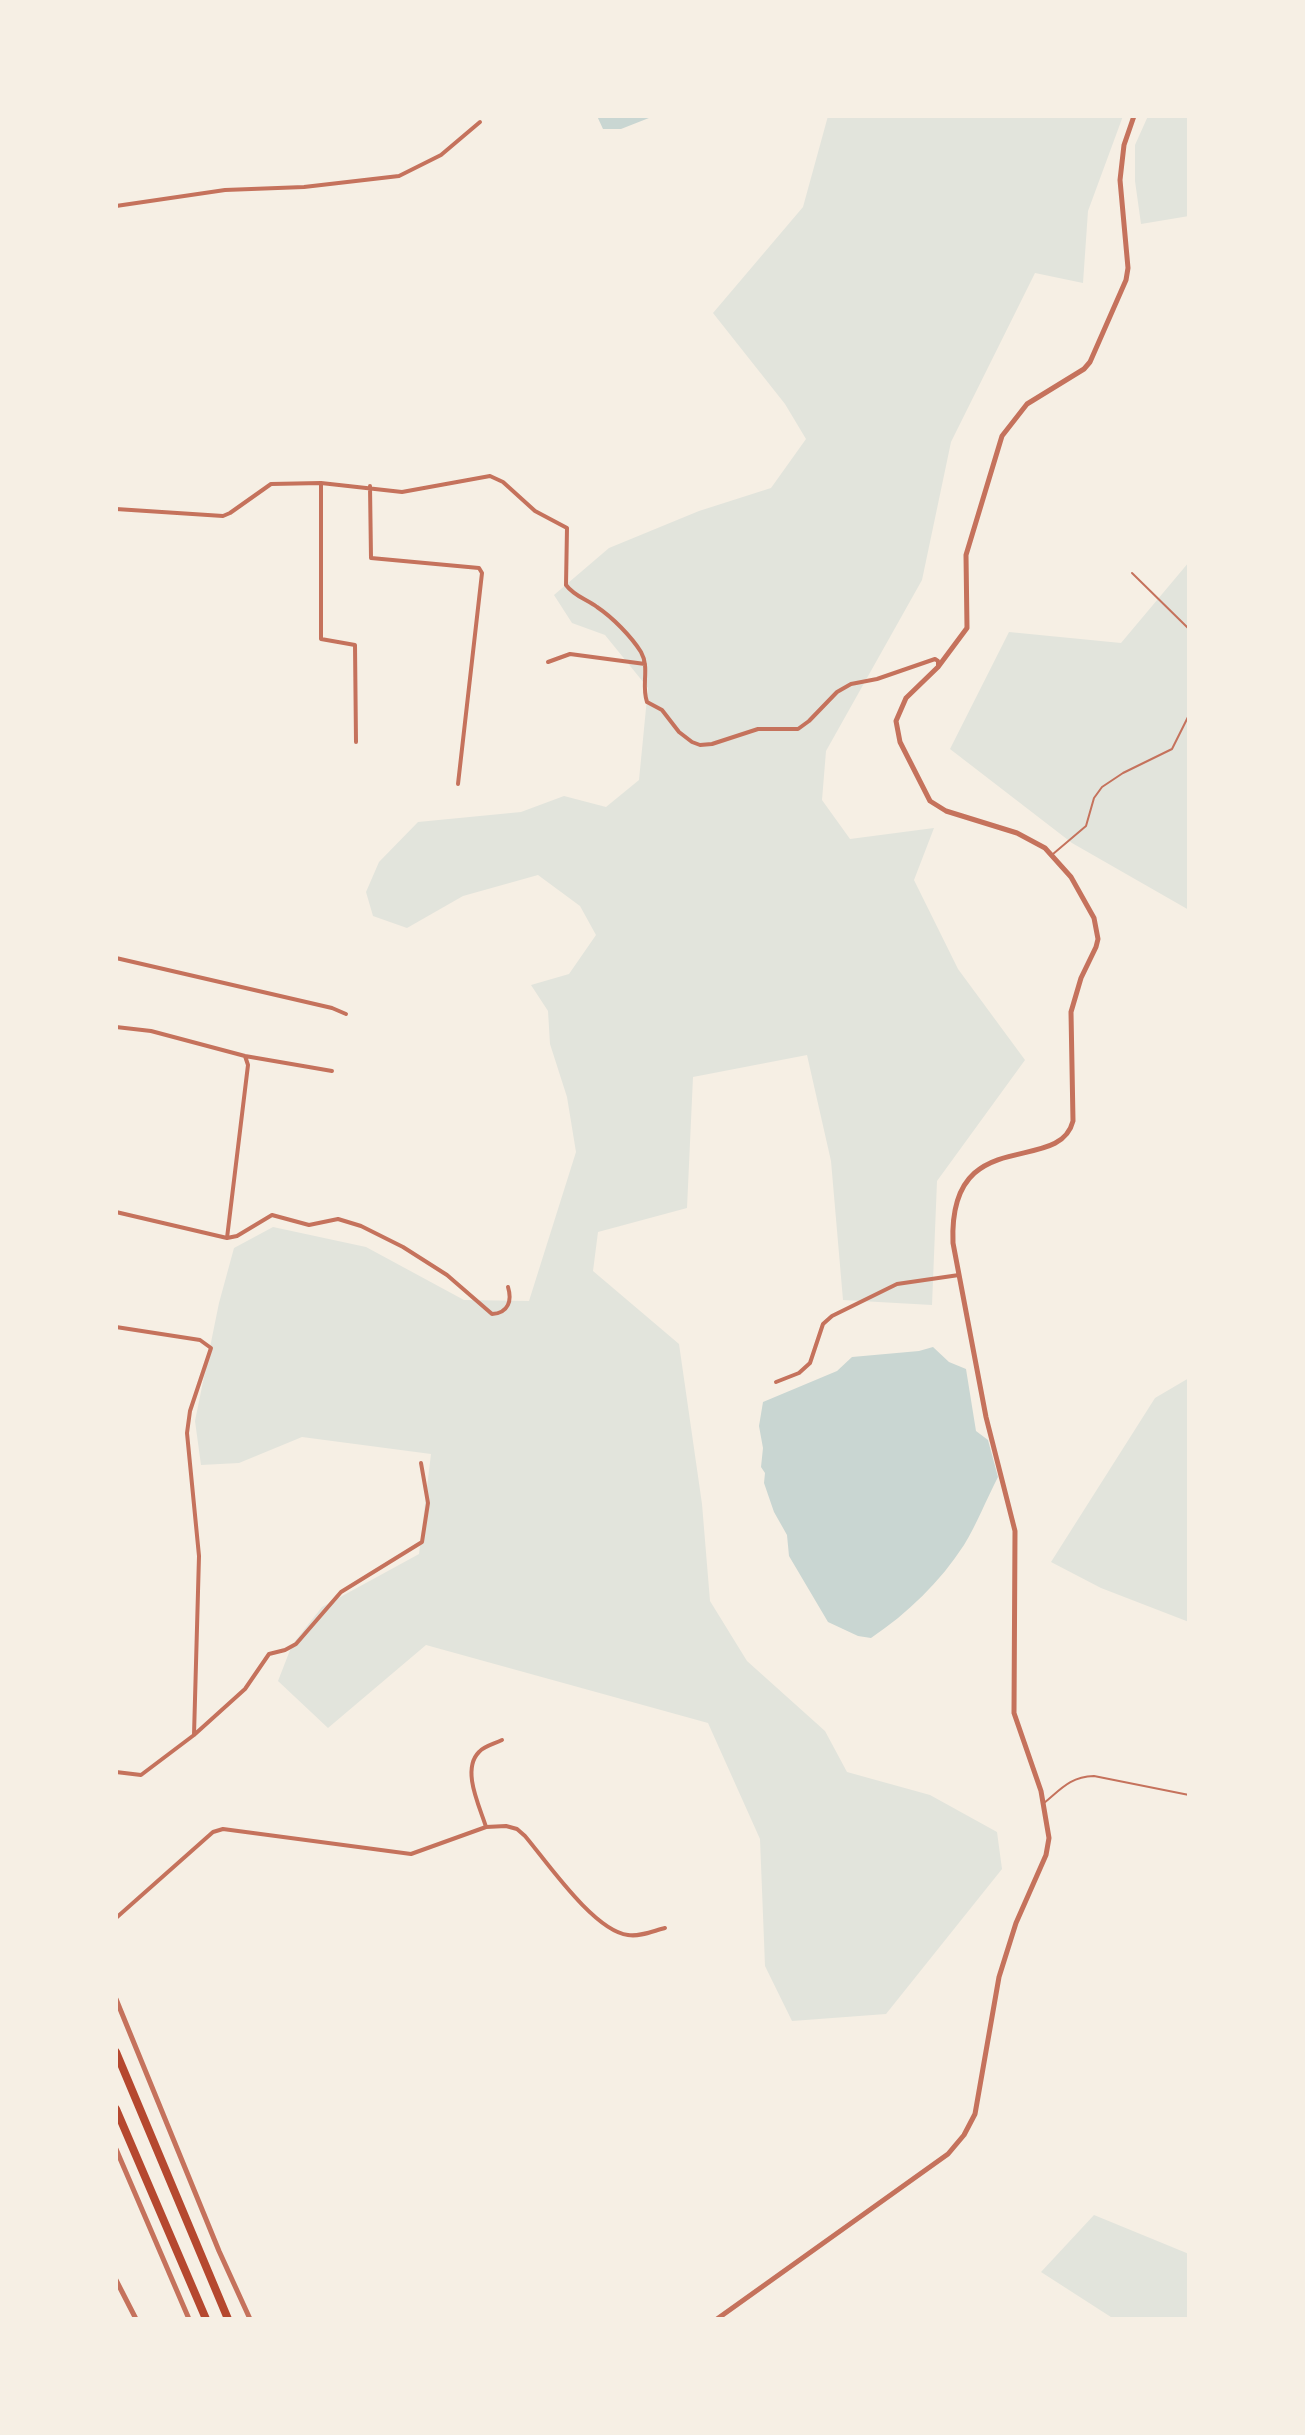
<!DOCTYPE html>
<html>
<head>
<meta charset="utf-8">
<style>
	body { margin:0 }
	#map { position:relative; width:1305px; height:2435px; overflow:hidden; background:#f6efe4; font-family:Commissioner,sans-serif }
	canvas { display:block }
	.frame { position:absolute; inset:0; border:118px solid #f6efe4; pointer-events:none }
</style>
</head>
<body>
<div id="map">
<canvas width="1305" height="2435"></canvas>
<div class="frame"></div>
</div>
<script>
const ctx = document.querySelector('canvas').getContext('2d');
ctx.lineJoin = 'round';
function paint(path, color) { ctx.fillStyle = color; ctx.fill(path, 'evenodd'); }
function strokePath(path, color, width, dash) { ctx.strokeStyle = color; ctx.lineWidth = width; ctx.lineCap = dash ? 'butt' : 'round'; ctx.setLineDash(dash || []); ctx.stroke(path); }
paint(new Path2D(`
	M 828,116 L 1123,116 L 1088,211 L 1083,283 L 1035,273 L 951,442 L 922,580 L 826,751 L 822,800 L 850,839 L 934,828 L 914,880 L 958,969 L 1025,1060 L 937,1181 L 932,1305 L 843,1300 L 831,1161 L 807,1055 L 693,1077 L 687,1208 L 598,1232 L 593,1271 L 679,1344 L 702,1504 L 710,1601 L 747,1661 L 825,1731 L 847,1772 L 930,1795 L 997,1832 L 1002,1869 L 886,2014 L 792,2021 L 765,1966 L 760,1839 L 708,1723 L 426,1645 L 328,1728 L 278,1681 L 292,1645 L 322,1607 L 419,1554 L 431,1454 L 302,1437 L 239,1463 L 201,1465 L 195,1421 L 219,1303 L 234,1248 L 273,1227 L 366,1247 L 464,1300 L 529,1301 L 576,1152 L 567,1097 L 550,1044 L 548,1011 L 531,985 L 569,974 L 596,935 L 580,906 L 538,875 L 463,896 L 407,928 L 373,916 L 366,892 L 379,862 L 418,822 L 521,812 L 564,796 L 606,807 L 639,780 L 648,688 L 605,635 L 572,623 L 554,595 L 609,548 L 699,511 L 771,488 L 806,439 L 785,404 L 713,313 L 803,207 Z
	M 1148,116 L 1189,116 L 1189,216 L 1141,224 L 1135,181 L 1135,145 Z
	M 1189,562 L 1189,910 L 1072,843 L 950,749 L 1009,632 L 1121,643 Z
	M 1189,1378 L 1189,1622 L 1101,1588 L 1051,1562 L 1155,1398 Z
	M 1094,2215 L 1189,2254 L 1189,2319 L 1114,2319 L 1041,2272 Z`), '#e2e4dc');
paint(new Path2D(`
	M 597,116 L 654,116 L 621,129 L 603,129 Z
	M 933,1347 L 949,1362 L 966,1369 L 976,1431 L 988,1440 L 998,1477 C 986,1500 977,1524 964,1545 C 940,1582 908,1613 871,1638 L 858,1636 L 828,1622 L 789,1556 L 787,1535 L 774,1512 L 764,1483 L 765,1473 L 761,1467 L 763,1448 L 759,1426 L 763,1402 L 837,1371 L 852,1357 L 919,1351 Z`), '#c9d6d2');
strokePath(new Path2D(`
	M 1132,573 L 1189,629
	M 1053,854 L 1086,826 L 1094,798 L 1102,787 L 1123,773 L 1172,749 L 1189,715
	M 1044,1803 C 1062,1788 1070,1777 1094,1776 L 1189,1795`), '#c5725c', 2);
strokePath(new Path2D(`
	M 116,206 L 225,190 L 304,187 L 399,176 L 441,155 L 480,122
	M 321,483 L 321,639 L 355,645 L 356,742
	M 370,486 L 371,558 L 479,568 L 482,573 L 458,784
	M 116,509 L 223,516 L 230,513 L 271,484 L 321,483 L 402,492 L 490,476 L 503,482 L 535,511 L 567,528 L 566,585 C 574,596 586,599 597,607 C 612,617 631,636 641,652 C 650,668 641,685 647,702 L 662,710 L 679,732 L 692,742 L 700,745 L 712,744 L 758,729 L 798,729 L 809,721 L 837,692 L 851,684 L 877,679 L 935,659 L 938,661 L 938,667
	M 548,662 L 570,654 L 645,664
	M 116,958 L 332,1008 L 346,1014
	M 116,1027 L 151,1031 L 245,1056 L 332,1071
	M 116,1212 L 227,1238 L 237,1236 L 272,1215 L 309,1225 L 338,1219 L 361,1226 L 403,1247 L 447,1275 L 492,1314 C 509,1313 512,1300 508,1287
	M 227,1238 L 248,1065 L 245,1056
	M 116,1327 L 200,1340 L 211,1348 L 190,1411 L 187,1433 L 199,1556 L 194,1735
	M 776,1382 L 799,1373 L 810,1363 L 823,1324 L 832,1316 L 897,1284 L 959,1275
	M 116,1772 L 141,1775 L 194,1735 L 245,1689 L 269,1654 L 285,1650 L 296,1644 L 341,1592 L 422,1542 L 428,1503 L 421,1463
	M 486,1827 C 480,1807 461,1770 479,1752 C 484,1746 494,1744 502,1740
	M 116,1918 L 213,1832 L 223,1829 L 411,1854 L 486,1827 L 506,1826 L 517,1829 L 525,1836 C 547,1862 594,1931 628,1935 C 640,1937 653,1931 665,1928`), '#c5725c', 4);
strokePath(new Path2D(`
	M 116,1999 L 219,2251 L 250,2319
	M 116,2149 L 189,2319
	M 116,2280 L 136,2319
	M 717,2319 L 948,2154 L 964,2135 L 975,2114 L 999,1977 L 1016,1923 L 1046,1855 L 1049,1838 L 1041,1791 L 1014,1713 L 1015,1531 L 986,1417 L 953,1243 C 948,1121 1059,1177 1073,1121 L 1071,1012 L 1081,978 L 1096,947 L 1098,939 L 1094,918 L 1071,877 L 1045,848 L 1017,833 L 946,811 L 930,801 L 900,742 L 896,721 L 906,698 L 938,667 L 967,628 L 966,555 L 1002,436 L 1027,404 L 1084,369 L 1090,362 L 1126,280 L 1128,268 L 1120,180 L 1124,145 L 1134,116`), '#c5725c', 5);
strokePath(new Path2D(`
	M 116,2052 L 228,2319
	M 116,2109 L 206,2319`), '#b5482f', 8);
</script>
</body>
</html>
